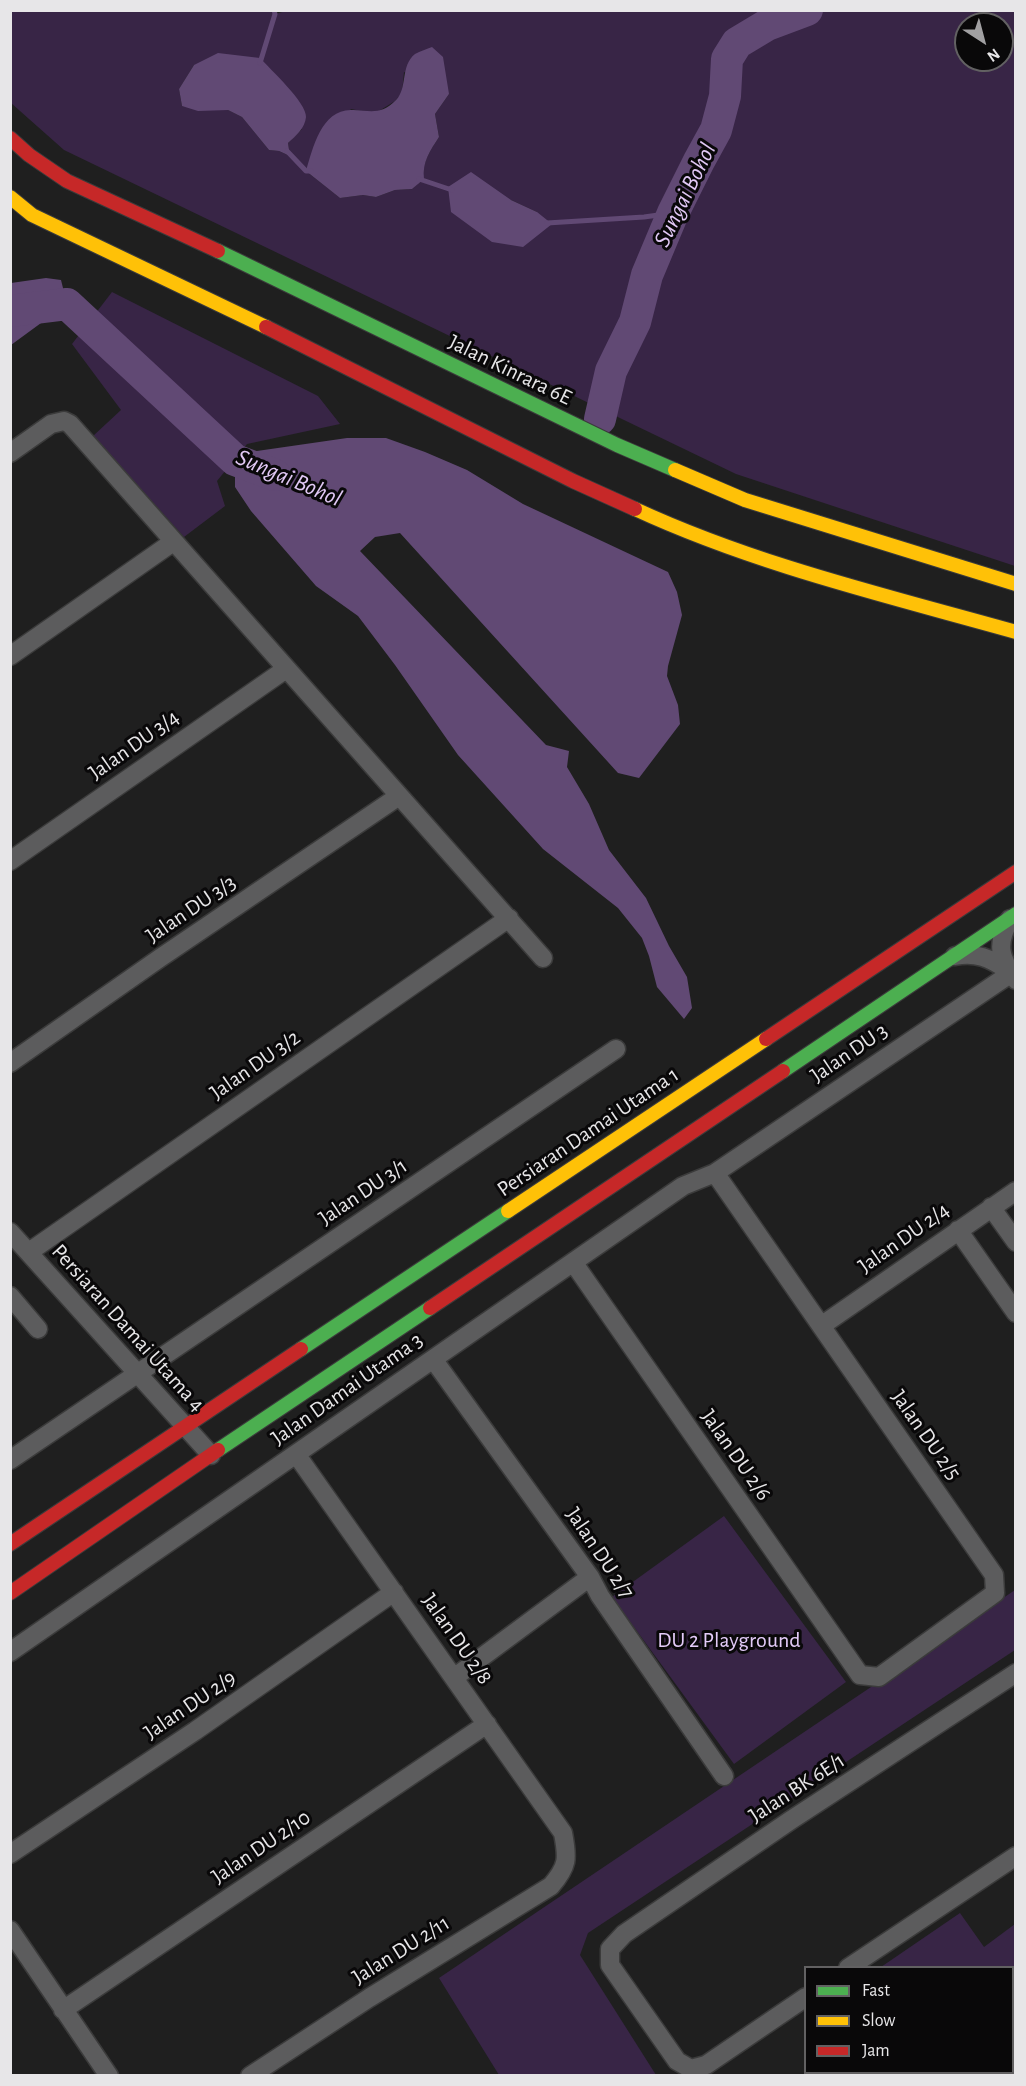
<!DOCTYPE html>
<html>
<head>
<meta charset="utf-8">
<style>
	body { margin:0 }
	#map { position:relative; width:1026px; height:2086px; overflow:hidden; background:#1f1f1f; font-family:"Alegreya Sans",sans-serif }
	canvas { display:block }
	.frame { position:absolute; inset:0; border:12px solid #e7e6e8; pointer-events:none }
	.legend { position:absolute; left:804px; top:1966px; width:210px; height:108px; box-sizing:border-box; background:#090809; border:2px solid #626162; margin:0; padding:8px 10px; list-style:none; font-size:18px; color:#e7e6e8 }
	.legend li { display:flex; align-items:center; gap:12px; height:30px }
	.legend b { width:30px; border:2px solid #626162 }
	.north { position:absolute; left:954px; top:12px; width:60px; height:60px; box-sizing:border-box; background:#090809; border:2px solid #626162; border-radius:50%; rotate:144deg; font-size:16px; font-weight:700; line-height:24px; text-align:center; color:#e7e6e8 }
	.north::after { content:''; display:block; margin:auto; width:21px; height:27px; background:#a1a0a2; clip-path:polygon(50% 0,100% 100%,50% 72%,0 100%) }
</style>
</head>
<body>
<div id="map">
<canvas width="1026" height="2086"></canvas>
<div class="frame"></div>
<ul class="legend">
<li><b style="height:8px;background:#4caf50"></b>Fast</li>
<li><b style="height:8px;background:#ffc107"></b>Slow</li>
<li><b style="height:8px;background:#c62828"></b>Jam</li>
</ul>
<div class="north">N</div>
</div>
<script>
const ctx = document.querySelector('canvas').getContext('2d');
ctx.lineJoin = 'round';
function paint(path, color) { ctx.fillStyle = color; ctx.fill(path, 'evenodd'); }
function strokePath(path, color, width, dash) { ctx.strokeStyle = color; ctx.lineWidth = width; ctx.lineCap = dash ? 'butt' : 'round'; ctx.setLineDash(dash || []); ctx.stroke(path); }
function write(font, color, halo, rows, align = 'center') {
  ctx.font = font + ' "Alegreya Sans",sans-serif'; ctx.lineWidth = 6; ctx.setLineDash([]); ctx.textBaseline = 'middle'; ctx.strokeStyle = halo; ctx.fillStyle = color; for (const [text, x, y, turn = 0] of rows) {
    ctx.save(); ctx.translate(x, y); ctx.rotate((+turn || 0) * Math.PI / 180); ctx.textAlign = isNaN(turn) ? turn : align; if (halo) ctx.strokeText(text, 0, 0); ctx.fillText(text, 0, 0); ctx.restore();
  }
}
paint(new Path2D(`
	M 268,10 L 275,14 L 290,10 L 1015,11 L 1015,566 L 736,474 L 64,150 L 11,103 L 11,11 ZM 966,24 L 1002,24 L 1002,60 L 966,60 ZM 194,65 L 302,129 L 288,143 L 290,156 L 279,151 L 269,150 L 242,117 L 228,110 L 182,106 L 179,89 ZM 404,72 L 449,94 L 435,114 L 439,137 C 430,151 422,162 423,179 L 412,189 L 395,190 L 376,197 L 363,195 L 340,198 L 306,171 L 351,109 L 371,113 L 379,111 L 395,101 L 402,93 ZM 511,200 L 537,212 L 451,212 Z
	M 112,292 L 318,396 L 340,424 L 247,444 L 217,481 L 225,506 L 184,537 L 93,436 L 121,410 L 72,344 Z
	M 724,1516 L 846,1682 L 734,1764 L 612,1597 Z
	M 1015,1590 L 1015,1650 L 588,1933 L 580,1955 L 656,2075 L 499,2075 L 439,1978 Z
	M 960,1913 L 984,1947 L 1015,1924 L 1015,1978 L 1013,1981 L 1012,1968 L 881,1967 Z`), '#382546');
paint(new Path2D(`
	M 432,47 L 443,57 L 449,94 L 435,114 L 439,137 C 430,151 422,162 424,179 L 412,189 L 395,190 L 376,197 L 363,195 L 340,198 L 306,171 C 313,147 322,108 353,110 C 371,111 382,115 396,100 C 408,88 400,66 415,54 C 420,51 427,49 432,47 Z
	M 218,53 L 260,58 C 270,69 307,103 306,117 C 305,128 296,136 288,143 L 290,156 L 279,151 L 269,150 L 242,117 L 228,110 L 198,111 L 182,106 L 179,89 L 194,65 Z
	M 471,172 L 511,200 L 537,212 L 552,224 L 523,247 L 492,242 L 451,212 L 448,187 Z
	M 46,278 L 61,280 L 67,304 L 11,345 L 11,283 Z
	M 347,438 L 386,438 L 425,452 L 467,470 L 523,504 L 668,572 L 677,592 L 682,615 L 668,666 L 667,676 L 678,705 L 680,724 L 639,778 L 618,773 L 400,533 L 375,537 L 360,551 L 546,745 L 569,751 L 567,767 L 589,804 L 609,850 L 646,898 L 669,946 L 687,977 L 692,1008 L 684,1019 L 657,987 L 649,956 L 642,938 L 618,908 L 543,849 L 458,755 L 395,665 L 358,616 L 316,586 L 251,511 L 235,487 L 235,460 L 250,452 Z`), '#614974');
strokePath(new Path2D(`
	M 260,63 L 275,14 L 274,10
	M 287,151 L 306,171 L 311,171
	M 419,179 L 452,190
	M 547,223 L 644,217 L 673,213`), '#614974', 5);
strokePath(new Path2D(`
	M 10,311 L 67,304 L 235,460 L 275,475
	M 600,419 L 611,371 L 635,322 L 647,275 L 673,213 L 699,161 L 716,130 L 725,96 L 727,59 L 737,43 L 767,25 L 807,10`), '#614974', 32);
const street = new Path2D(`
	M 10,453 L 51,424 L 64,421 L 70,424 L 543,958
	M 10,656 L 173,542
	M 10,861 L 286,669
	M 1010,919 C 996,944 999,957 1016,980
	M 955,956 C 976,952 990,958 1007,970
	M 10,1063 L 160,958 L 399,796
	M 991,1207 L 1016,1242
	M 958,1230 L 1016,1313
	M 10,1232 L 211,1455
	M 29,1252 L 509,918
	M 573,1262 L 860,1675 L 879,1677 L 995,1593 L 994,1575 L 715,1173
	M 10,1296 L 38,1329
	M 821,1326 L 1016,1191
	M 433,1359 L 590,1577 L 600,1596 L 724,1776
	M 10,1460 L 616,1049
	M 10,1652 L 683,1186 L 715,1173 L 1016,970
	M 455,1677 L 590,1577
	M 10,1854 L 195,1731 L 394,1592
	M 10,1930 L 109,2076
	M 848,1968 L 1016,1856
	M 806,1997 L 706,2065 L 691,2069 L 677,2061 L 610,1965 L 610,1949 L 624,1934 L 791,1820 L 1016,1673
	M 63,2010 L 487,1724
	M 843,2072 L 845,2076
	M 250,2076 L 369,1998 L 551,1886 C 568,1866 568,1859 563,1833 L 296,1454`);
const fast = new Path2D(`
	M 218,251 L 617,445 L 675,470
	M 783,1071 L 1016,914
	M 301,1349 L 508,1211
	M 218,1450 L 430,1308
	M 1012,2038 L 1016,2034`);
const slow = new Path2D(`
	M 10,197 L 32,215 L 266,327
	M 675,470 L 745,500 L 1016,584
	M 635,509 C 756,565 888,596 1016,632
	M 508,1211 L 766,1039
	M 1012,2071 L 1016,2066
	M 985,2076 L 988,2072`);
const jam = new Path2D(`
	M 10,138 L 29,155 L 67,181 L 218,251
	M 266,327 L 573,481 L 635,509
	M 766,1039 L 1016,872
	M 430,1308 L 783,1071
	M 10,1544 L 301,1349
	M 10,1593 L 218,1450`);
strokePath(street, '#3b3b3b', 21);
strokePath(fast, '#3b3b3b', 16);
strokePath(slow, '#3b3b3b', 16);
strokePath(jam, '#3b3b3b', 16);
strokePath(street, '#5c5c5d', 18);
strokePath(fast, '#4caf50', 14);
strokePath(slow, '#ffc107', 14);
strokePath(jam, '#c62828', 14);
write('22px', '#e7e6e8', '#090809', [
	["Jalan Kinrara 6E",510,370,26],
	["Jalan DU 3/4",134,745,-35],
	["Jalan DU 3/3",191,909,-34],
	["Jalan DU 3",849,1053,-34],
	["Jalan DU 3/2",255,1065,-35],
	["Persiaran Damai Utama 1",588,1132,-34],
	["Jalan DU 3/1",363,1192,-34],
	["Jalan DU 2/4",904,1238,-35],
	["Persiaran Damai Utama 4",128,1328,48],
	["Jalan Damai Utama 3",347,1389,-35],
	["Jalan DU 2/5",926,1435,55],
	["Jalan DU 2/6",736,1455,55],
	["Jalan DU 2/7",600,1553,56],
	["Jalan DU 2/8",457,1639,55],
	["Jalan DU 2/9",190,1705,-34],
	["Jalan BK 6E/1",797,1788,-33],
	["Jalan DU 2/10",261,1847,-34],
	["Jalan DU 2/11",401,1950,-32]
]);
write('22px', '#e3cbf8', '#090809', [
	["DU 2 Playground",729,1640]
]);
write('italic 24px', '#e1c8f5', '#090809', [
	["Sungai Bohol",685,195,-64],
	["Sungai Bohol",289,478,23]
]);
</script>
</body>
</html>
